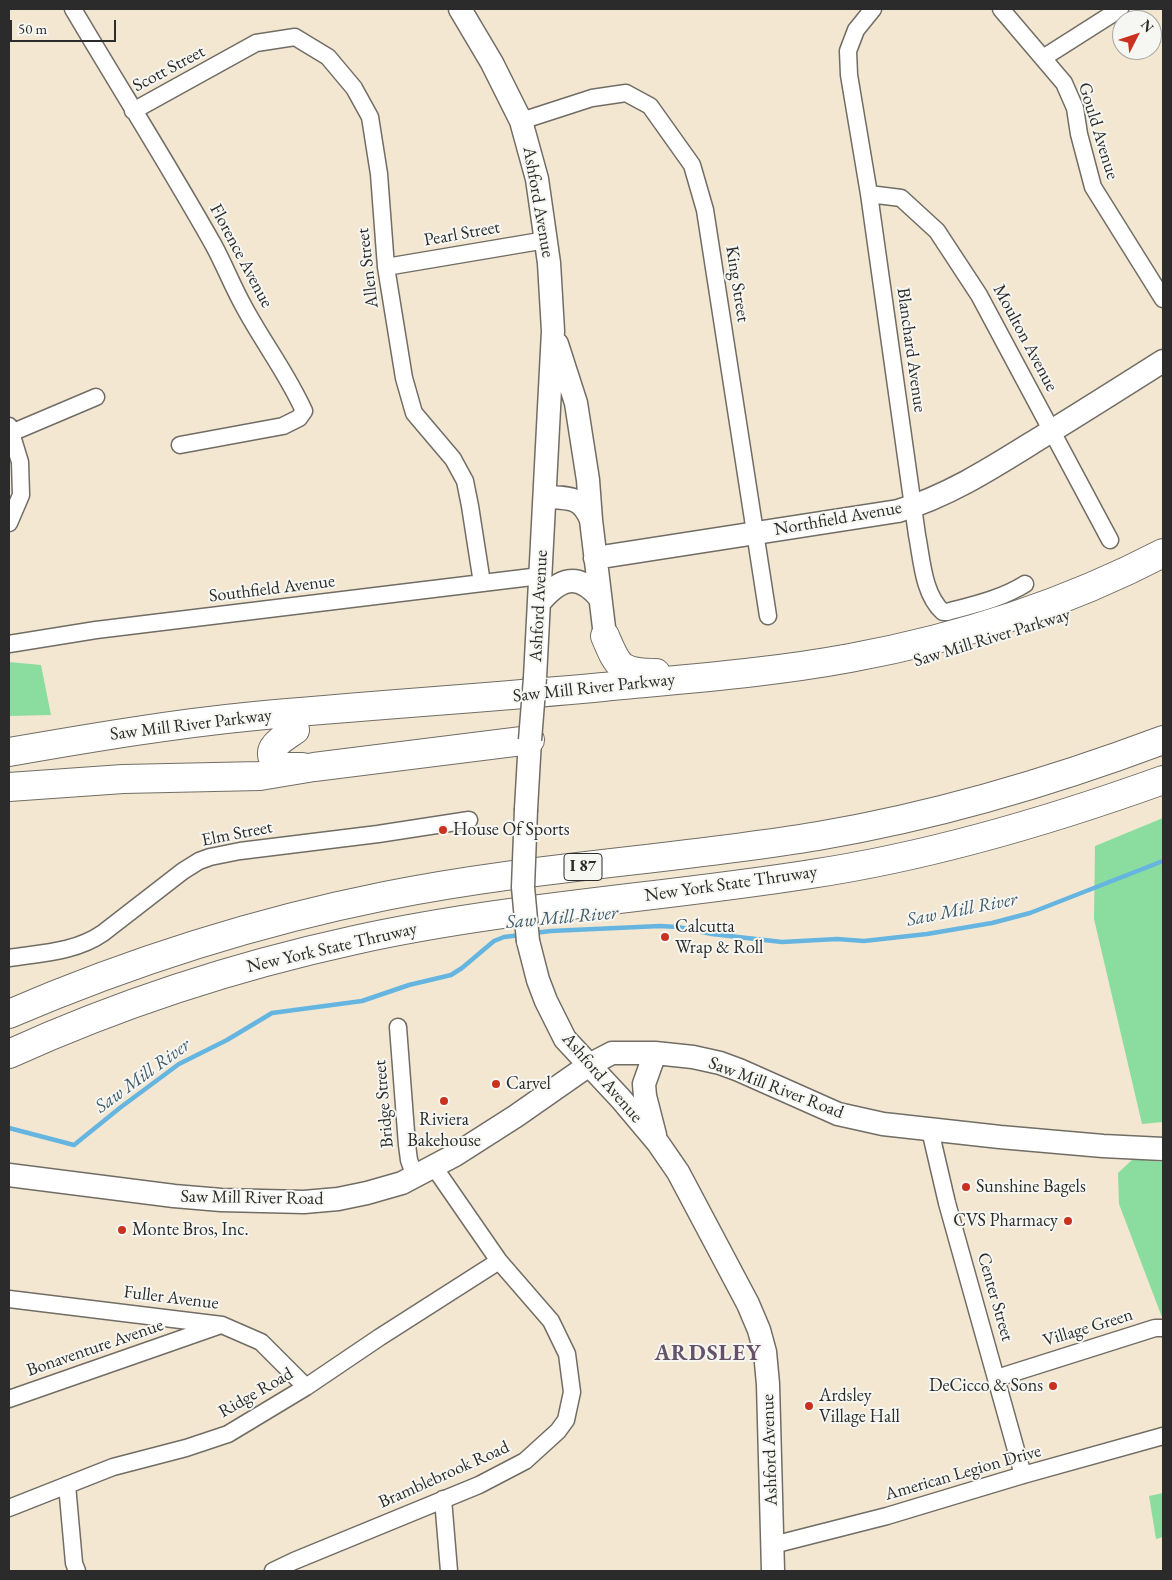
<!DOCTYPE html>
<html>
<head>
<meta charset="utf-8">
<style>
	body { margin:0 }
	#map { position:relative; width:1172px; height:1580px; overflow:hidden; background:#f3e7d2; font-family:"EB Garamond",serif }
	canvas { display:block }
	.frame { position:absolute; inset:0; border:10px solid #2b2b2b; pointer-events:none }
	.north { position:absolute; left:1112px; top:10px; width:50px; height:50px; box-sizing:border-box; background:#f6f6f2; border:1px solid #a5a5a2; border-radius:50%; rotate:49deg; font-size:14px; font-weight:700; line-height:20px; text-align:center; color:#2b2b2b }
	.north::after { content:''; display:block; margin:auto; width:18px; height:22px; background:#c8321e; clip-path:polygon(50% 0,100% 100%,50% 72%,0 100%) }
	.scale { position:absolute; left:10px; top:20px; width:106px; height:22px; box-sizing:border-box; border:2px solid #2b2b2b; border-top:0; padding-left:6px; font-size:15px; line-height:18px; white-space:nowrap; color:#2b2b2b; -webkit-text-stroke:4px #f6f6f2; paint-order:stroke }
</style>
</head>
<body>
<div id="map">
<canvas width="1172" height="1580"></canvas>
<div class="frame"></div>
<div class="north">N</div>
<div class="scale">50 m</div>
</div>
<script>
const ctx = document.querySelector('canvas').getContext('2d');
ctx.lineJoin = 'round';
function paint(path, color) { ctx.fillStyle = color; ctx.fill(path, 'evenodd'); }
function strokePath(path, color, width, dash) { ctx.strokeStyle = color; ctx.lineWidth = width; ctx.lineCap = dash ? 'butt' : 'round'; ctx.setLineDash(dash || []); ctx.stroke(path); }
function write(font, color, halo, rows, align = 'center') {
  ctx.font = font + ' "EB Garamond",serif'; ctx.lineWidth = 4; ctx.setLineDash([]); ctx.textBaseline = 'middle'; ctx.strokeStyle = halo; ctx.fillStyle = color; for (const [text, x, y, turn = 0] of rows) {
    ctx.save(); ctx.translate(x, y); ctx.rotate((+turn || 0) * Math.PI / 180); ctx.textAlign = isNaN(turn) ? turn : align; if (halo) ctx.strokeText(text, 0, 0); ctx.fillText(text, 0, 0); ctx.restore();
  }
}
paint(new Path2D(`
	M 9,662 L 41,665 L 51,715 L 9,716 Z
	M 1163,818 L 1163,1122 L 1142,1124 L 1094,919 L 1095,846 Z
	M 1133,1159 L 1163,1162 L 1163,1320 L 1119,1204 L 1118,1173 Z
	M 1163,1493 L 1163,1537 L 1156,1539 L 1149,1496 Z`), '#8add9f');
strokePath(new Path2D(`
	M 534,933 L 551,931 L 660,926 L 678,927 L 712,934 L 782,942 L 837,939 L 864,941 L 927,934 L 992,923 L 1030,913 L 1163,861
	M 9,1128 L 74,1145 L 121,1107 L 179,1064 L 227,1040 L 272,1013 L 362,1001 L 409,985 L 451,975 L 462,968 L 494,941 L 504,937 L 521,935`), '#65b5e0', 4.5);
const street = new Path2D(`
	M 73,9 C 119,87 168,164 213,244 C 224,264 232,285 243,305 C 262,341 287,373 304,411 L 299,418 L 283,426 L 180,445
	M 873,9 L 856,30 L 848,51 L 849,75 L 869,194 L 917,535 C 922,560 923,594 943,612 L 947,612 C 973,605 1001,599 1025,584
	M 1001,9 L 1064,83 L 1075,108 L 1079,134 L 1093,187 L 1163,299
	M 1043,58 L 1120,9
	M 133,111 L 256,43 L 295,37 L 328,57 L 354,88 L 370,117 L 379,174 L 386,267 L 404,378 L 414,413 L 453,459 L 465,481 L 470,506 L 482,583
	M 521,121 L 592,98 L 626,93 L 650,106 L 692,165 L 705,210 L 768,616
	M 869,194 L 901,198 L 937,231 L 979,295 L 1110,540
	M 386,267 L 546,240
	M 9,426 L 20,462 L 21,495 L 9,523
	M 11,433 L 96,397
	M 9,644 L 96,630 L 540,576
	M 9,958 C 41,953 76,952 103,933 L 183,871 L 199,861 L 210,857 L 240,851 L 378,834 L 469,820
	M 398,1027 L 407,1145 L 409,1160 L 415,1177
	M 930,1130 L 947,1203 L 1023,1475
	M 9,1299 L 222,1325 L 261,1342 L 306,1387
	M 997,1378 L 1155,1328 L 1163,1328
	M 9,1399 L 218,1326
	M 67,1485 L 74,1563 L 77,1571
	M 443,1499 L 449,1571
	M 9,1508 L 113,1467 L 186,1448 L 228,1434 L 306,1387 L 380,1337 L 499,1261
	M 773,1545 L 887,1516 L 1023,1475 L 1163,1436
	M 273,1571 L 294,1561 L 479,1485 L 525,1461 L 558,1431 L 566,1420 L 572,1392 L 567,1354 L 551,1321 L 499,1261 L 434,1167`);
const secondary = new Path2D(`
	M 460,9 L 492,63 L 521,121 L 537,179 L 549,263 L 553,331 L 535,678
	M 557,344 L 576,403 L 588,480 L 591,520 L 605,636
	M 545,497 C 568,498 582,496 591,520
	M 595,558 L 898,511 C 949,496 995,466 1040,438 C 1081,413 1122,387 1163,361
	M 539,603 C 559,579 577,571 600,598
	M 526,809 L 530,740
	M 528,941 L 538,980 L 546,1001 L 565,1039 L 621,1099 L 658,1143 L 678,1172 L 748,1304 L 759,1330 L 765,1352 L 768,1384 L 773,1571
	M 655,1135 L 645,1096 L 644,1084 L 655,1053
	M 9,1175 L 174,1196 L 221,1200 L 304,1202 L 338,1199 L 367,1193 L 402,1183 L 455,1155 L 516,1116 L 589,1065 L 612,1053 L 655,1053 L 693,1057 L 720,1063 L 739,1070 L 838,1114 L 883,1124 L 1000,1137 L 1103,1146 L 1163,1149`);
const highway = new Path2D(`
	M 605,636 C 618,667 620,673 656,673
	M 295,730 C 282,739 260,750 280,767 L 302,767
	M 9,752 C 90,738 172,724 255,716 C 371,705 487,698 603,687 C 685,679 769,673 850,658 C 959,638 1065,604 1163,553
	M 9,787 L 123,779 L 260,776 L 314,767 L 530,740
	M 9,1014 C 130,962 256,922 385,896 C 528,867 674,860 818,836 C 936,816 1051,782 1163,740
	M 9,1054 C 119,1004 236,966 355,940 C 505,907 659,898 811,874 C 931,856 1049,821 1163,780`);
strokePath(street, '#716d65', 19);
strokePath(secondary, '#716d65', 25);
strokePath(highway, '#716d65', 30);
strokePath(street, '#fff', 16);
strokePath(secondary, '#fff', 22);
strokePath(highway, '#fff', 28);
const secondaryBridge = new Path2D(`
	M 530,740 L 535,678
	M 526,809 L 523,887 L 528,941`);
strokePath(secondaryBridge, '#716d65', 25, []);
strokePath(secondaryBridge, '#fff', 22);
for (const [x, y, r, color] of [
	[443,830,5,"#c8321e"],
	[665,937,5,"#c8321e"],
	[496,1084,5,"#c8321e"],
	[444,1101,5,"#c8321e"],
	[966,1187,5,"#c8321e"],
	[1068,1221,5,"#c8321e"],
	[122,1230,5,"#c8321e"],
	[1053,1386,5,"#c8321e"],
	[809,1406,5,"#c8321e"]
]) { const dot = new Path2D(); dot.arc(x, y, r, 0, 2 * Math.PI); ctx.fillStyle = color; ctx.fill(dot); strokePath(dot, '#f6f6f2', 2); }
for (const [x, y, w] of [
	[583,867,38]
]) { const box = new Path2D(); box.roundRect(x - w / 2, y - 13.5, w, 27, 4); ctx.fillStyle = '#f6f6f2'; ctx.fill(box); strokePath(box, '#2b2b2b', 1); }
write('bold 16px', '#2b2b2b', null, [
	["I 87",583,867]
]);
write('18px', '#2b2b2b', '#f6f6f2', [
	["Scott Street",169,69,-28],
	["Gould Avenue",1098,131,73],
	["Ashford Avenue",538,202,80],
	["Pearl Street",462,234,-10],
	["Florence Avenue",241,256,62],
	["Allen Street",368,268,-97],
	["King Street",737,284,81],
	["Moulton Avenue",1025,338,62],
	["Blanchard Avenue",911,350,82],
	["Northfield Avenue",838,519,-10],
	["Southfield Avenue",272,589,-7],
	["Ashford Avenue",539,606,-87],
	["Saw Mill River Parkway",992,638,-17],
	["Saw Mill River Parkway",594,688,-6],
	["Saw Mill River Parkway",191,725,-7],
	["Elm Street",237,834,-11],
	["New York State Thruway",731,884,-8],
	["New York State Thruway",332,948,-13],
	["Ashford Avenue",602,1078,49],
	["Saw Mill River Road",776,1088,21],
	["Bridge Street",384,1104,-95],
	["Saw Mill River Road",252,1198,1],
	["Center Street",995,1297,74],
	["Fuller Avenue",171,1298,7],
	["Village Green",1088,1328,-17],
	["Bonaventure Avenue",95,1348,-19],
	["Ridge Road",256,1393,-30],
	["Ashford Avenue",770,1450,-92],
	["American Legion Drive",963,1473,-16],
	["Bramblebrook Road",444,1475,-24]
]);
write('18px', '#2b2b2b', '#f6f6f2', [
	["House Of Sports",453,830],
	["Calcutta",675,927],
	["Wrap & Roll",675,948],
	["Carvel",506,1084],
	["Riviera",444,1120,"center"],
	["Bakehouse",444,1141,"center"],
	["Sunshine Bagels",976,1187],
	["CVS Pharmacy",1058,1221,"right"],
	["Monte Bros, Inc.",132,1230],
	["DeCicco & Sons",1043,1386,"right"],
	["Ardsley",819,1396],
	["Village Hall",819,1417]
], 'left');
write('italic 19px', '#3f5b6a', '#f6f6f2', [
	["Saw Mill River",962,910,-11],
	["Saw Mill River",562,918,-5],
	["Saw Mill River",143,1076,-36]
]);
ctx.letterSpacing = '1px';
write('bold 22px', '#655268', '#f6f6f2', [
	["ARDSLEY",708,1354]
]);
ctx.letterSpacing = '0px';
</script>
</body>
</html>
